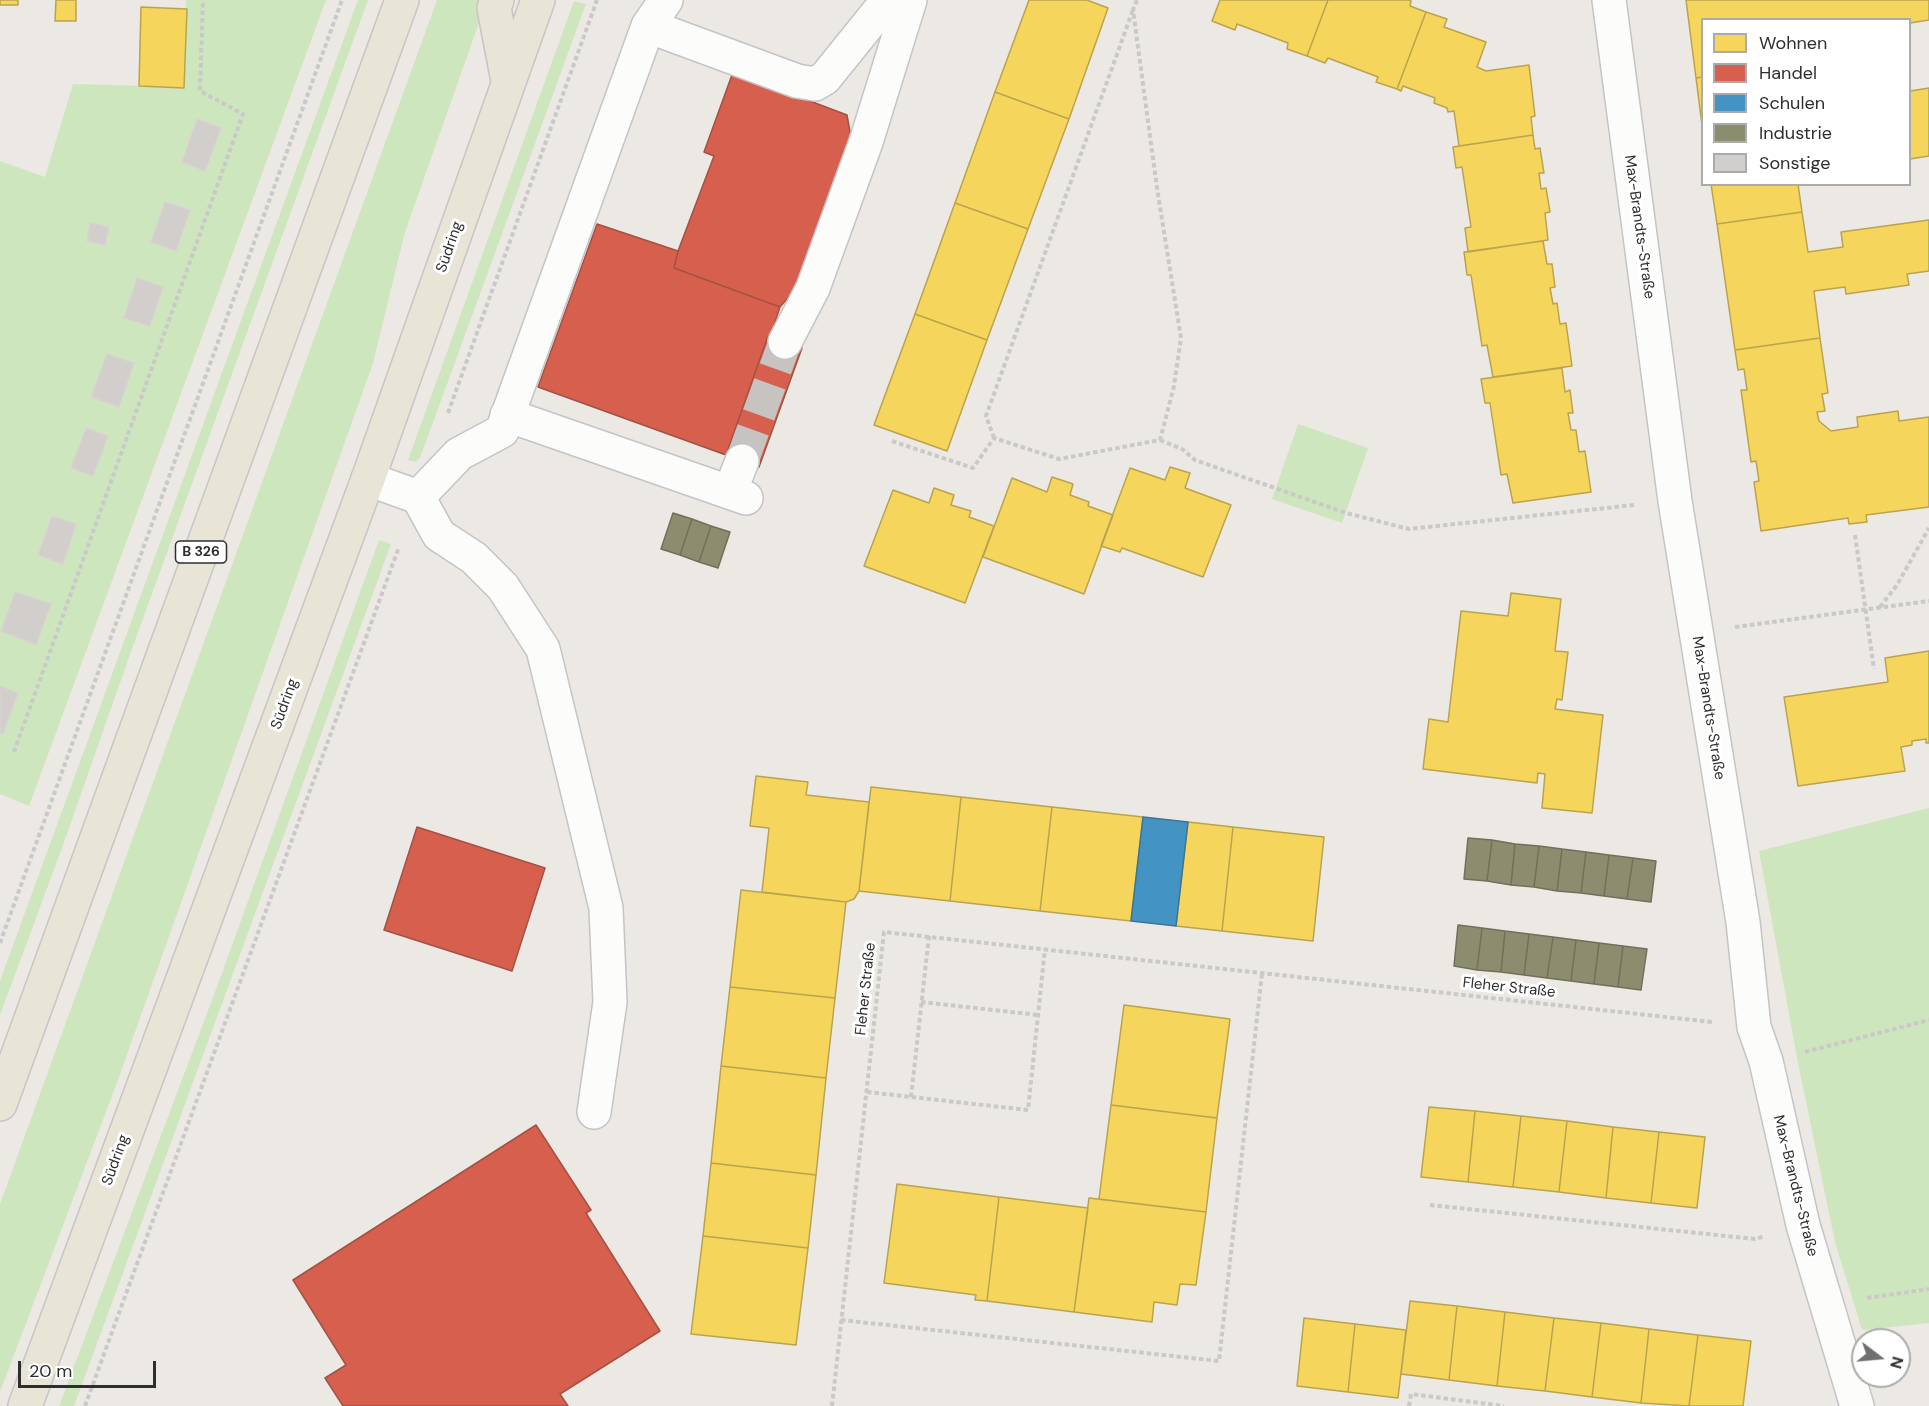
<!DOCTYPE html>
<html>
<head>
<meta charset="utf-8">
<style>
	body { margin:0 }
	#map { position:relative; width:1929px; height:1406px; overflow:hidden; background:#ece8e4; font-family:"DM Sans",sans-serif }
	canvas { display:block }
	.legend { position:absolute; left:1701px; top:18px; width:210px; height:168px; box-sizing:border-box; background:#fff; border:2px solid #ababab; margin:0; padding:8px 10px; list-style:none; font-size:18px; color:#2e2e2e }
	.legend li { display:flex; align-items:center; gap:12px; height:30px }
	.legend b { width:30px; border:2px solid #ababab }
	.north { position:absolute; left:1851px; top:1328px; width:60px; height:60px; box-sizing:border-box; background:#fff; border:2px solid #ababab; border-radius:50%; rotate:106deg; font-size:16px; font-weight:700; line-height:24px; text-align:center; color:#2e2e2e }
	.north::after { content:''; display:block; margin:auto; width:21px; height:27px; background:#706f6e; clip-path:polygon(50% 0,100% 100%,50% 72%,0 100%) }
	.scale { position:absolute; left:18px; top:1361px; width:138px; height:27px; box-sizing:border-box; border:3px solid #2e2e2e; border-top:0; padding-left:8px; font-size:18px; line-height:21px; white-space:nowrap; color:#2e2e2e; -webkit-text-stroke:4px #fff; paint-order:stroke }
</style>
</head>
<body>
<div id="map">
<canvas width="1929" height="1406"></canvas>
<ul class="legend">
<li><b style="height:16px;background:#f6d55c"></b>Wohnen</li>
<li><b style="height:16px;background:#d6604d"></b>Handel</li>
<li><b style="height:16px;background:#4393c3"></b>Schulen</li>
<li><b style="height:16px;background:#8c8c6e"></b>Industrie</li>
<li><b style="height:16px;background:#d1cecb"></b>Sonstige</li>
</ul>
<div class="north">N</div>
<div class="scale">20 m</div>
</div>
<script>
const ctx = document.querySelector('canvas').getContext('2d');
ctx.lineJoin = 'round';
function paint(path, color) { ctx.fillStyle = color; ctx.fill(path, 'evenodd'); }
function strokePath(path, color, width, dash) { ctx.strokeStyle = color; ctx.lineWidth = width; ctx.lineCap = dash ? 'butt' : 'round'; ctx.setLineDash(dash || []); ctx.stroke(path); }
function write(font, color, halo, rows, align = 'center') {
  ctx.font = font + ' "DM Sans",sans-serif'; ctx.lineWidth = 6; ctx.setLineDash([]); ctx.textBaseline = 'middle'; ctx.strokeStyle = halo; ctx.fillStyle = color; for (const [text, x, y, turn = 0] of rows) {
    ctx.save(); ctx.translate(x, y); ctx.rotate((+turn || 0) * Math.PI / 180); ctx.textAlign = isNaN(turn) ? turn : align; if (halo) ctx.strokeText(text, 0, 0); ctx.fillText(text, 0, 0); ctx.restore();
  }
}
paint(new Path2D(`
	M 186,0 L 326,0 L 29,806 L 0,794 L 0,161 L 45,177 L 73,84 L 184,87 Z
	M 358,0 L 368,0 L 133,646 L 62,848 L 0,1015 L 0,981 Z
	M 437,0 L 487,0 L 405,232 L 373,363 L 118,1080 L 0,1392 L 0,1204 Z
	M 574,1 L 586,4 L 420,458 L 415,462 L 408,460 Z
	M 1298,424 L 1368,448 L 1342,523 L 1272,499 Z
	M 379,540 L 391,544 L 74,1406 L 59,1406 L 218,984 Z
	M 1929,808 L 1929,1323 L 1862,1330 L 1835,1242 L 1798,1063 L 1759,851 Z`), '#cee6be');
const homes = new Path2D(`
	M 0,0 L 18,0 L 18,5 L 0,5 Z
	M 56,0 L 76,0 L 76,21 L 55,21 Z
	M 1029,0 L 1087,0 L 1108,8 L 1069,119 L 995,92 Z
	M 1220,0 L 1328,0 L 1307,56 L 1287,49 L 1288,43 L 1237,24 L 1235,30 L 1212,21 Z
	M 1328,0 L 1409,0 L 1411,1 L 1410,6 L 1426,12 L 1397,89 L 1376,82 L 1378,77 L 1328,58 L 1325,63 L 1307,56 Z
	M 1686,0 L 1929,0 L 1929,20 L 1910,23 L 1910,20 L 1702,20 L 1702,77 L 1696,78 Z
	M 141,7 L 187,9 L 184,88 L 139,86 Z
	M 1426,12 L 1447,19 L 1444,27 L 1486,42 L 1477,67 L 1486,71 L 1529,65 L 1535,116 L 1531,117 L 1533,135 L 1459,146 L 1454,111 L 1448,112 L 1447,108 L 1434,103 L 1435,98 L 1403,86 L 1401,91 L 1397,89 Z
	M 1702,77 L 1702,125 L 1696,78 Z
	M 1929,88 L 1929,156 L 1910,159 L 1910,91 Z
	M 995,92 L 1069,119 L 1028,229 L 955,203 Z
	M 1533,135 L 1535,149 L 1540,148 L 1544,173 L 1539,173 L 1541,189 L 1546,188 L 1550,212 L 1545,213 L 1548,240 L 1468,252 L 1465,228 L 1471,227 L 1462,167 L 1456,168 L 1453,147 Z
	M 1711,184 L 1798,184 L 1802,212 L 1717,224 Z
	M 955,203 L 1028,229 L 987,340 L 915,314 Z
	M 1802,212 L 1808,252 L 1843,247 L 1841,232 L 1929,220 L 1929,271 L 1907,274 L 1909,285 L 1846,294 L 1845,287 L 1814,291 L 1820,338 L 1735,350 L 1717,224 Z
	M 1543,241 L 1547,264 L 1552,264 L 1555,287 L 1550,288 L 1553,304 L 1557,303 L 1560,324 L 1566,323 L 1572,366 L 1493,377 L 1487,345 L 1482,346 L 1471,275 L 1467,275 L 1464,252 Z
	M 915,314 L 987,340 L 947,451 L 874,425 Z
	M 1820,338 L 1828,393 L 1822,394 L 1825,411 L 1817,412 L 1819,421 L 1831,431 L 1858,427 L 1857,417 L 1898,411 L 1899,421 L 1929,417 L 1929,507 L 1866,515 L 1867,522 L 1849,524 L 1848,518 L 1761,531 L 1754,482 L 1759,481 L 1756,461 L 1751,462 L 1741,390 L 1747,390 L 1744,369 L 1738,370 L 1735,350 Z
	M 1562,368 L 1565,392 L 1570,390 L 1573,413 L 1568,413 L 1571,430 L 1576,430 L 1579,452 L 1585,451 L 1591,492 L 1513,503 L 1507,474 L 1501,475 L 1490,403 L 1485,403 L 1481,379 Z
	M 1170,467 L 1190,473 L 1185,488 L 1231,505 L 1203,577 L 1122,548 L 1120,552 L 1101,546 L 1130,468 L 1165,480 Z
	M 1052,477 L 1073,484 L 1070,495 L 1089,502 L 1088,506 L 1113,515 L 1084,594 L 983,557 L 1012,478 L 1047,492 Z
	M 934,488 L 954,495 L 951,505 L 971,511 L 969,517 L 994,526 L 965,603 L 864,566 L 893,490 L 929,503 Z
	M 1511,593 L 1561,599 L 1555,651 L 1568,652 L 1562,700 L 1557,699 L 1555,709 L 1603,715 L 1592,813 L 1542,808 L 1545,774 L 1538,773 L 1537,783 L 1423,769 L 1429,719 L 1448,722 L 1461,611 L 1508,616 Z
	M 1929,651 L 1929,743 L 1926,743 L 1926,739 L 1912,741 L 1912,745 L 1901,747 L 1905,771 L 1798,786 L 1784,697 L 1888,682 L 1885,658 Z
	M 756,776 L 808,782 L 806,795 L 869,802 L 859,891 L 854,899 L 846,902 L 762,892 L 769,828 L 750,826 Z
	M 871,787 L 961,797 L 950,901 L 859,891 Z
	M 961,797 L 1052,807 L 1040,911 L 950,901 Z
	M 1052,807 L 1143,817 L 1131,921 L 1040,911 Z
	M 1188,822 L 1233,827 L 1222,931 L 1176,926 Z
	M 1233,827 L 1324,837 L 1313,941 L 1222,931 Z
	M 741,890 L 846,902 L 835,998 L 730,987 Z
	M 730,987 L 835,998 L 826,1078 L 721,1066 Z
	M 1124,1005 L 1230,1019 L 1217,1118 L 1111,1105 Z
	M 721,1066 L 826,1078 L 816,1175 L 711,1163 Z
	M 1111,1105 L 1217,1118 L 1206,1212 L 1099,1199 Z
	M 1429,1107 L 1475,1111 L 1468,1182 L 1421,1177 Z
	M 1475,1111 L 1521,1116 L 1513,1187 L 1468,1182 Z
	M 1521,1116 L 1567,1121 L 1559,1192 L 1513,1187 Z
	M 1567,1121 L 1613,1127 L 1606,1198 L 1559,1192 Z
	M 1613,1127 L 1659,1132 L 1651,1203 L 1606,1198 Z
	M 1659,1132 L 1705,1137 L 1697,1208 L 1651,1203 Z
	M 711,1163 L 816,1175 L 808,1248 L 703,1236 Z
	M 897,1184 L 999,1197 L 987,1301 L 975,1300 L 976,1295 L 884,1283 Z
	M 999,1197 L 1088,1208 L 1074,1312 L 987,1301 Z
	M 1089,1198 L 1206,1212 L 1196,1285 L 1180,1284 L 1177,1305 L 1154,1302 L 1152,1322 L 1074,1312 Z
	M 703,1236 L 808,1248 L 796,1345 L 691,1334 Z
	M 1410,1301 L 1457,1306 L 1449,1380 L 1401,1374 Z
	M 1457,1306 L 1505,1312 L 1497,1386 L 1449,1380 Z
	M 1505,1312 L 1554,1318 L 1545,1391 L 1497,1386 Z
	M 1304,1318 L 1355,1324 L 1348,1392 L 1297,1386 Z
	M 1554,1318 L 1601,1323 L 1592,1397 L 1545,1391 Z
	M 1601,1323 L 1649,1329 L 1641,1403 L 1592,1397 Z
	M 1355,1324 L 1406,1330 L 1398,1398 L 1348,1392 Z
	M 1649,1329 L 1698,1335 L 1689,1406 L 1641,1403 Z
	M 1698,1335 L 1751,1341 L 1743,1406 L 1689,1406 Z`);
paint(homes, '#f6d55c');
strokePath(homes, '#baa34e', 1.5);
const shops = new Path2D(`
	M 733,72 L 847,115 L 852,143 L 799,285 L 780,307 L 674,268 L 678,251 L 714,156 L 704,152 Z
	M 597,224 L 678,251 L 674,268 L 780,307 L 770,337 L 768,336 L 726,455 L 538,387 Z
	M 768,336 L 802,348 L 759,467 L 726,455 Z
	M 417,827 L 545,868 L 512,971 L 384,930 Z
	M 536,1125 L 591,1210 L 586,1213 L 660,1331 L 560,1394 L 568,1406 L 343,1406 L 325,1378 L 346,1365 L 293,1280 Z`);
paint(shops, '#d6604d');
strokePath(shops, '#a45144', 1.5);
const schools = new Path2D(`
	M 1143,817 L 1188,822 L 1176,926 L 1131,921 Z`);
paint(schools, '#4393c3');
strokePath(schools, '#3d7596', 1.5);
const industry = new Path2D(`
	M 673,513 L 692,519 L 680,555 L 661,549 Z
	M 692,519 L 711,526 L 699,562 L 680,555 Z
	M 711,526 L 730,532 L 718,568 L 699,562 Z
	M 1468,838 L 1492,840 L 1487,881 L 1464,879 Z
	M 1492,840 L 1515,844 L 1511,885 L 1487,881 Z
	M 1515,844 L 1539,846 L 1534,887 L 1511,885 Z
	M 1539,846 L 1562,849 L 1557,891 L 1534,887 Z
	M 1562,849 L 1586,852 L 1581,893 L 1557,891 Z
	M 1586,852 L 1609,855 L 1604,896 L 1581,893 Z
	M 1609,855 L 1633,858 L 1627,899 L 1604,896 Z
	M 1633,858 L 1656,861 L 1651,902 L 1627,899 Z
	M 1458,925 L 1482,928 L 1477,970 L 1454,966 Z
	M 1482,928 L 1505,931 L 1501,972 L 1477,970 Z
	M 1505,931 L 1529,934 L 1524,975 L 1501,972 Z
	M 1529,934 L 1553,937 L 1547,978 L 1524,975 Z
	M 1553,937 L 1576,940 L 1571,981 L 1547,978 Z
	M 1576,940 L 1599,943 L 1594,984 L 1571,981 Z
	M 1599,943 L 1623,946 L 1618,987 L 1594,984 Z
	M 1623,946 L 1647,949 L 1641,990 L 1618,987 Z`);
paint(industry, '#8c8c6e');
strokePath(industry, '#70705b', 1.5);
const building = new Path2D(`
	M 197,119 L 221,128 L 205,171 L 182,162 Z
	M 165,202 L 190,210 L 176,251 L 151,242 Z
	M 90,223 L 109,227 L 105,245 L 87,241 Z
	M 137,278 L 163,287 L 150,326 L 124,318 Z
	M 107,354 L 134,363 L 119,407 L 91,397 Z
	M 86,428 L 108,436 L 93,476 L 71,468 Z
	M 52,516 L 76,524 L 63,564 L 38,555 Z
	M 15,592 L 51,604 L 36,645 L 1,631 Z
	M 0,686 L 18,693 L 3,734 L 0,733 Z`);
paint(building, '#d1cecb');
strokePath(building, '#d7d4d0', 1.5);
strokePath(new Path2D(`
	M 742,461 L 785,342`), '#c6c3c0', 33, [33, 16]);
const minor = new Path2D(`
	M 1609,0 L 1675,501 L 1743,922 L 1754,1027 L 1766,1061 L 1803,1225 L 1857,1406
	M 648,26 L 797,81 L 815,84 L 825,78 L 888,0
	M 785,342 L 813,288 L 866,142 L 910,0
	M 507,415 L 746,498
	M 368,479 L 418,497 L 439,535 L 474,558 L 503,587 L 543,649 L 606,908 L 610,1002 L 594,1112
	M 730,492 L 742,461
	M 418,497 L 459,454 L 502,431 L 648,26 L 666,0`);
const major = new Path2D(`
	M 497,0 L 494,8 L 508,81
	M 0,1104 L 402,0
	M 25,1406 L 368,479 L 538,0`);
strokePath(minor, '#c5c4c5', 36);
strokePath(major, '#c6c5c4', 36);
strokePath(new Path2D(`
	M 448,413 L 597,0
	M 994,438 L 986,416 L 1133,10
	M 1160,440 L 1182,449 L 1195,460 L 1346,513 L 1409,529 L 1634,505
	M 892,441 L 973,468 L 994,438 L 1059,459 L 1160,440 L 1174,386 L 1181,338 L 1157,188 L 1133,10 L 1137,0
	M 1855,535 L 1874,669
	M 1880,607 L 1897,585 L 1929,528
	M 1735,627 L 1929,601
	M 14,752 L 243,114 L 200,91 L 203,0
	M 0,943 L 342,0
	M 921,1002 L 1038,1015
	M 1805,1052 L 1929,1020
	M 867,1092 L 1028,1110 L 1045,949
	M 911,1097 L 929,936
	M 1430,1205 L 1755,1239 L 1765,1236
	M 1867,1298 L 1929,1289
	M 841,1320 L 1219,1361 L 1262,973
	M 85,1406 L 399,547
	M 832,1406 L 884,932 L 1712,1022
	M 1409,1406 L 1411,1394 L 1504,1406`), '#c9c9c8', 4, [4.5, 3]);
strokePath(minor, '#fcfcfb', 33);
strokePath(major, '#e8e4d6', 33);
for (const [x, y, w] of [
	[201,552,51]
]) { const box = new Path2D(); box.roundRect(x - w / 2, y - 11, w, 22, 4.5); ctx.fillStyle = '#fff'; ctx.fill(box); strokePath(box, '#2e2e2e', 1.5); }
write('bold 14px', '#2e2e2e', null, [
	["B 326",201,552]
]);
write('15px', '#2e2e2e', '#fff', [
	["Max-Brandts-Straße",1639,227,82],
	["Südring",450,247,-71],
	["Südring",285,704,-70],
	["Max-Brandts-Straße",1708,708,81],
	["Fleher Straße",1509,988,6],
	["Fleher Straße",866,989,-84],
	["Südring",116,1160,-70],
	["Max-Brandts-Straße",1795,1186,76]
]);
</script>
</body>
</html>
